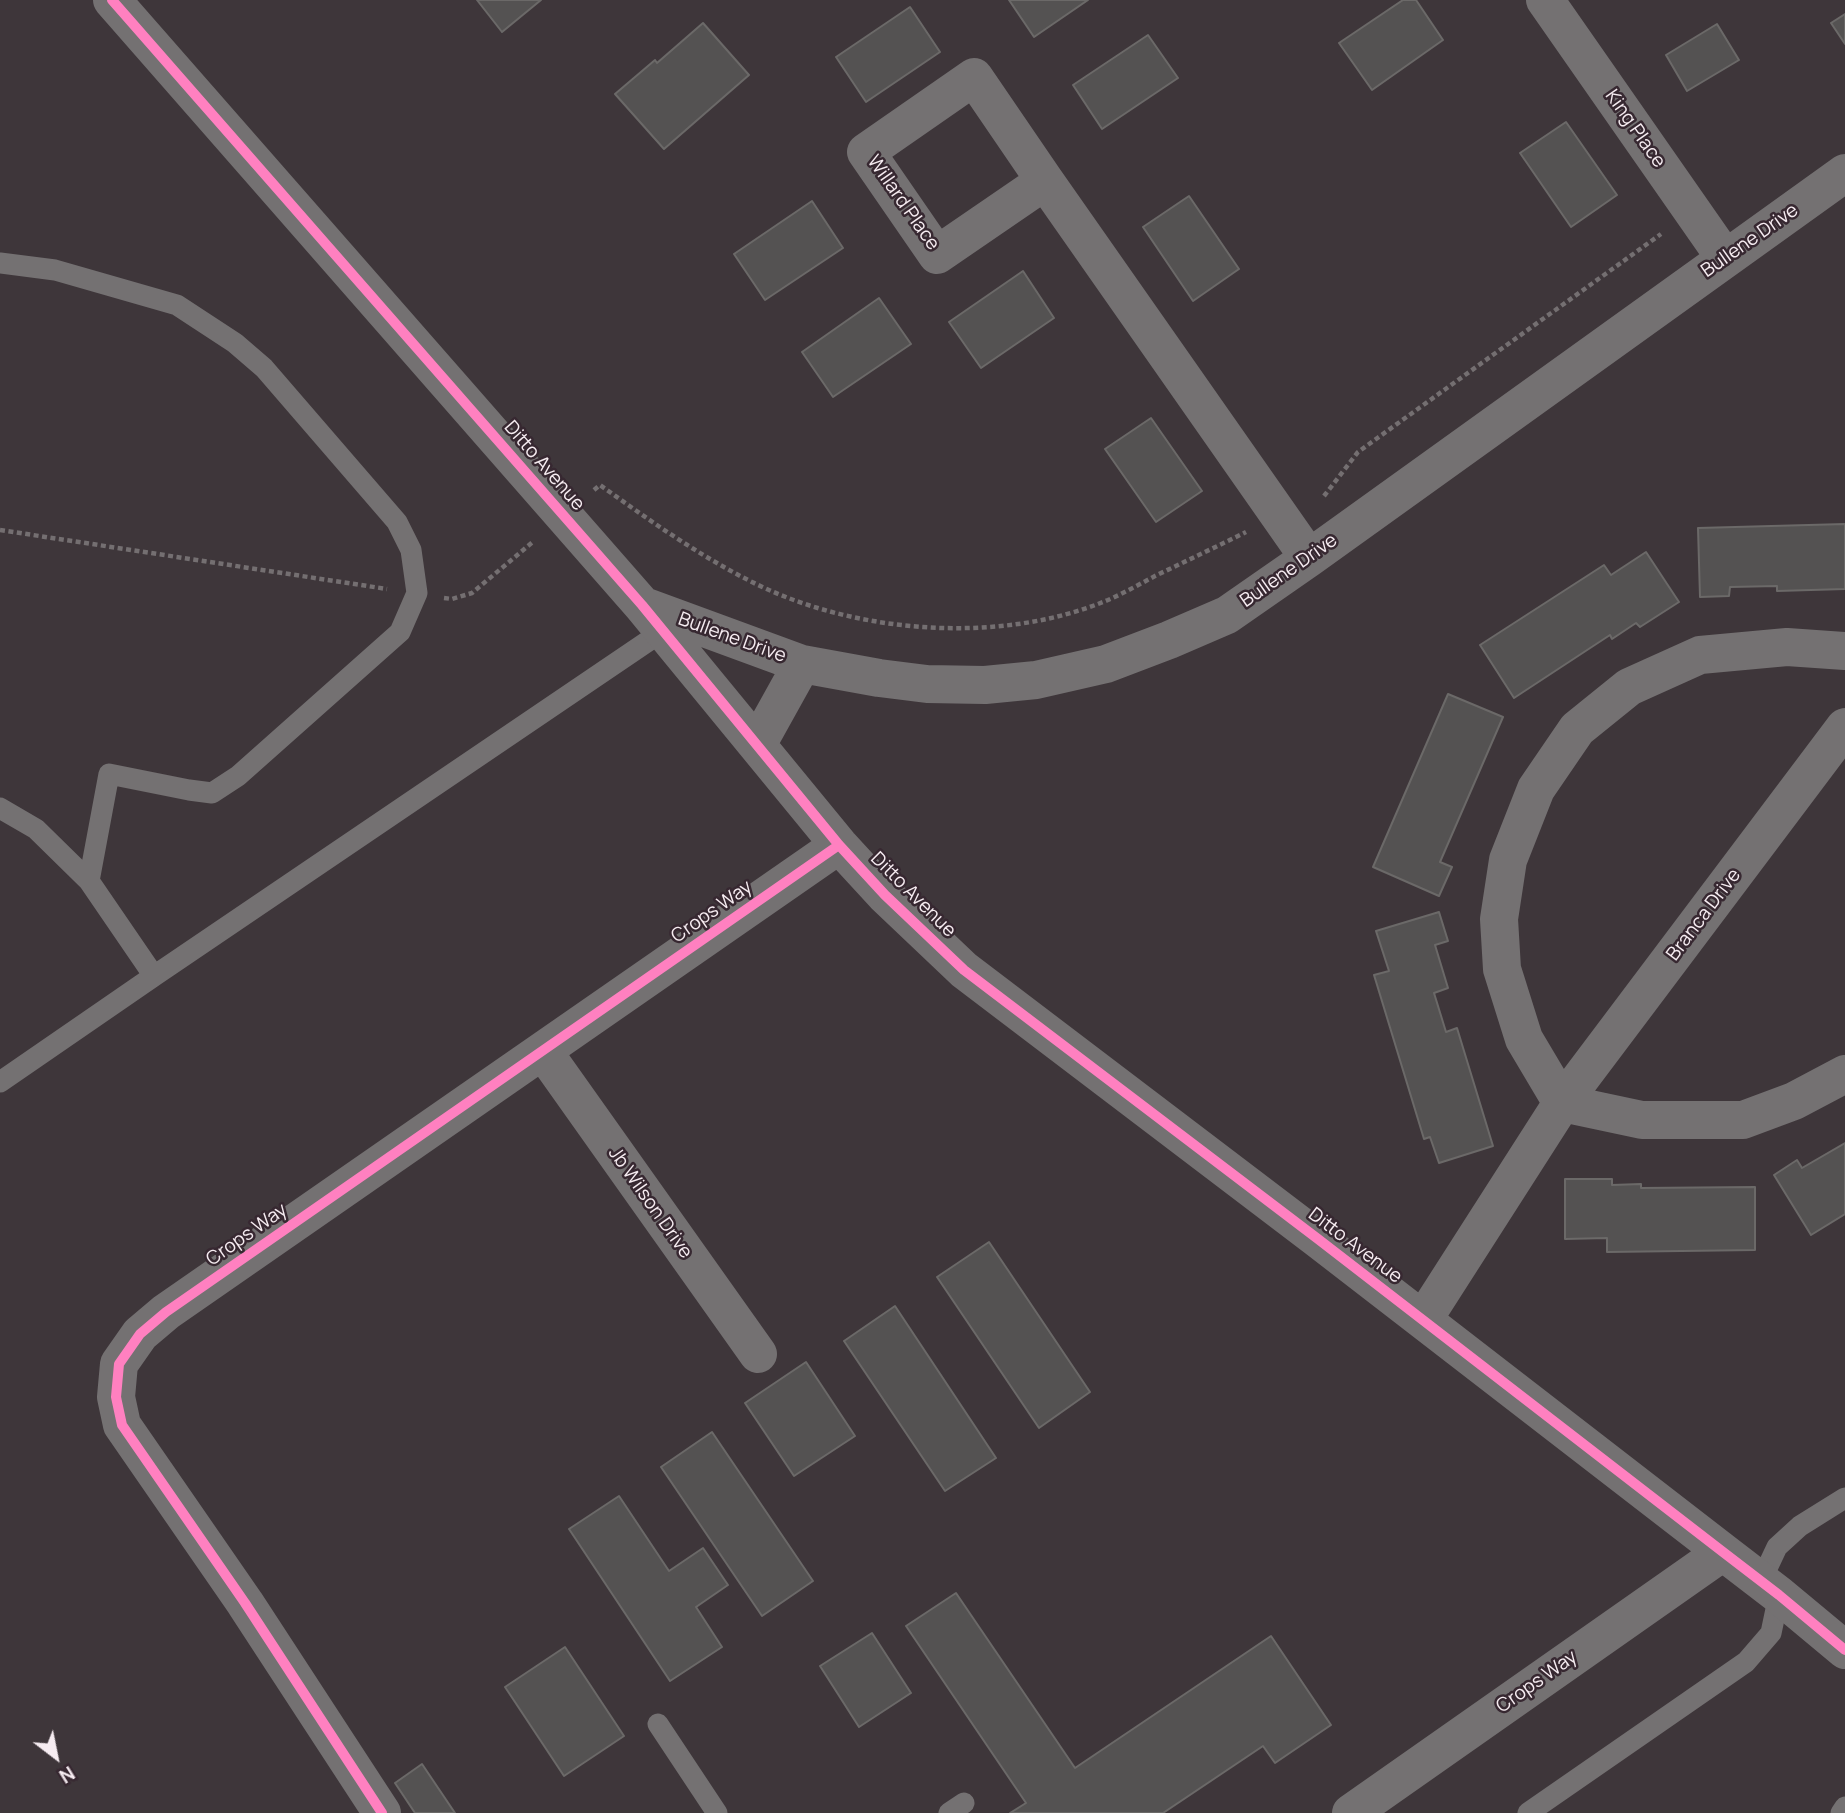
<!DOCTYPE html>
<html>
<head>
<meta charset="utf-8">
<style>
	body { margin:0 }
	#map { position:relative; width:1845px; height:1813px; overflow:hidden; background:#3e363a; font-family:Manrope,sans-serif }
	canvas { display:block }
	.north { position:absolute; left:21px; top:1722px; width:70px; height:70px; -webkit-text-stroke:5px #372831; paint-order:stroke; rotate:148deg; font-size:19px; font-weight:700; line-height:28px; text-align:center; color:#f6ecf1 }
	.north::after { content:''; display:block; margin:auto; width:24px; height:32px; background:#f6ecf1; clip-path:polygon(50% 0,100% 100%,50% 72%,0 100%) }
</style>
</head>
<body>
<div id="map">
<canvas width="1845" height="1813"></canvas>
<div class="north">N</div>
</div>
<script>
const ctx = document.querySelector('canvas').getContext('2d');
ctx.lineJoin = 'round';
function paint(path, color) { ctx.fillStyle = color; ctx.fill(path, 'evenodd'); }
function strokePath(path, color, width, dash) { ctx.strokeStyle = color; ctx.lineWidth = width; ctx.lineCap = dash ? 'butt' : 'round'; ctx.setLineDash(dash || []); ctx.stroke(path); }
function write(font, color, halo, rows, align = 'center') {
  ctx.font = font + ' Manrope,sans-serif'; ctx.lineWidth = 5; ctx.setLineDash([]); ctx.textBaseline = 'middle'; ctx.strokeStyle = halo; ctx.fillStyle = color; for (const [text, x, y, turn = 0] of rows) {
    ctx.save(); ctx.translate(x, y); ctx.rotate((+turn || 0) * Math.PI / 180); ctx.textAlign = isNaN(turn) ? turn : align; if (halo) ctx.strokeText(text, 0, 0); ctx.fillText(text, 0, 0); ctx.restore();
  }
}
const building = new Path2D(`
	M 477,0 L 541,0 L 502,32 Z
	M 1009,0 L 1088,0 L 1034,37 Z
	M 1403,0 L 1416,0 L 1443,40 L 1372,90 L 1339,43 Z
	M 910,7 L 940,52 L 866,102 L 836,57 Z
	M 1845,14 L 1845,44 L 1831,23 Z
	M 703,23 L 749,75 L 664,149 L 615,94 L 655,60 L 657,63 Z
	M 1717,24 L 1739,60 L 1687,91 L 1666,55 Z
	M 1148,35 L 1178,78 L 1102,129 L 1073,85 Z
	M 1566,122 L 1617,195 L 1571,227 L 1520,153 Z
	M 1189,196 L 1239,269 L 1193,301 L 1143,227 Z
	M 812,201 L 843,248 L 765,300 L 734,254 Z
	M 1023,271 L 1054,318 L 981,368 L 949,322 Z
	M 879,298 L 911,344 L 833,397 L 802,352 Z
	M 1151,418 L 1202,491 L 1156,522 L 1105,449 Z
	M 1845,524 L 1845,589 L 1777,591 L 1777,586 L 1730,587 L 1729,596 L 1700,597 L 1698,528 Z
	M 1646,552 L 1679,602 L 1640,627 L 1636,623 L 1612,639 L 1610,635 L 1514,698 L 1480,645 L 1604,565 L 1611,575 Z
	M 1448,694 L 1503,717 L 1440,862 L 1452,867 L 1439,896 L 1373,867 Z
	M 1439,912 L 1448,941 L 1435,945 L 1448,988 L 1434,993 L 1446,1032 L 1457,1028 L 1493,1146 L 1439,1163 L 1430,1137 L 1424,1139 L 1374,975 L 1389,971 L 1376,931 Z
	M 1845,1143 L 1845,1214 L 1811,1235 L 1774,1175 L 1797,1160 L 1802,1168 Z
	M 1565,1179 L 1612,1179 L 1612,1185 L 1641,1184 L 1641,1188 L 1755,1187 L 1755,1250 L 1607,1252 L 1607,1238 L 1565,1239 Z
	M 989,1242 L 1090,1392 L 1039,1428 L 937,1277 Z
	M 895,1306 L 996,1458 L 945,1491 L 844,1341 Z
	M 806,1362 L 855,1436 L 794,1476 L 745,1403 Z
	M 712,1432 L 813,1581 L 762,1616 L 661,1467 Z
	M 619,1496 L 669,1571 L 703,1548 L 728,1585 L 696,1607 L 722,1647 L 670,1681 L 569,1529 Z
	M 956,1593 L 1075,1768 L 1271,1636 L 1331,1725 L 1275,1763 L 1263,1746 L 1163,1813 L 1010,1813 L 1026,1803 L 906,1626 Z
	M 872,1633 L 911,1693 L 859,1727 L 820,1666 Z
	M 565,1647 L 624,1736 L 564,1776 L 505,1687 Z
	M 422,1764 L 455,1813 L 415,1813 L 395,1783 Z`);
paint(building, '#545252');
strokePath(building, '#6b6968', 2);
strokePath(new Path2D(`
	M 594,490 L 600,485 C 649,520 698,555 752,582 C 855,634 1001,645 1108,600 C 1124,593 1140,584 1155,576 C 1186,561 1216,547 1246,532
	M 1324,496 L 1358,452 L 1661,234
	M 0,530 L 387,589
	M 444,598 L 452,599 L 472,593 L 534,541`), '#746f71', 4.5, [5, 3.5]);
strokePath(new Path2D(`
	M 0,263 L 55,270 L 177,305 L 235,343 L 264,368 L 397,522 L 411,550 L 417,593 L 400,632 L 238,776 L 212,793 L 189,790 L 109,774 L 89,881 L 154,976 L 663,631
	M 0,808 L 36,829 L 89,881
	M 0,1082 L 154,976
	M 1761,1581 L 1777,1547 L 1800,1526 L 1845,1498
	M 658,1724 L 717,1813
	M 949,1813 L 964,1803
	M 1528,1813 L 1746,1662 L 1771,1633 L 1779,1595
	M 1841,1813 L 1845,1807`), '#747172', 21);
strokePath(new Path2D(`
	M 112,0 L 642,605 L 839,845 L 885,895 L 964,970 L 1318,1239 L 1723,1552 L 1779,1595 L 1845,1650
	M 1545,0 L 1725,258
	M 974,77 L 1045,181 L 937,255 L 866,152 Z
	M 1045,181 L 1309,558
	M 644,606 L 802,664 L 879,678 L 927,684 L 985,685 L 1036,680 L 1106,664 L 1169,640 L 1227,615 L 1309,558 L 1845,173
	M 1845,651 L 1787,647 L 1700,655 L 1629,687 L 1577,729 L 1536,789 L 1508,860 L 1499,919 L 1502,969 L 1524,1039 L 1562,1103 L 1642,1120 L 1743,1120 L 1794,1101 L 1845,1074
	M 757,745 L 802,664
	M 543,1051 L 758,1354
	M 1423,1320 L 1562,1103 L 1845,727
	M 382,1813 L 245,1603 L 122,1425 L 116,1397 L 119,1364 L 140,1334 L 166,1312 L 839,845
	M 1351,1813 L 1723,1552`), '#747172', 38);
strokePath(new Path2D(`
	M 112,0 L 642,605 L 839,845 L 885,895 L 964,970 L 1318,1239 L 1723,1552 L 1779,1595 L 1845,1650
	M 382,1813 L 245,1603 L 122,1425 L 116,1397 L 119,1364 L 140,1334 L 166,1312 L 839,845`), '#ff80c0', 10);
write('19px', '#f6ecf1', '#372831', [
	["King Place",1635,129,55],
	["Willard Place",903,203,55],
	["Bullene Drive",1750,241,-35],
	["Ditto Avenue",544,466,49],
	["Bullene Drive",1289,571,-35],
	["Bullene Drive",732,638,20],
	["Ditto Avenue",913,895,45],
	["Crops Way",712,912,-35],
	["Branca Drive",1704,915,-53],
	["Jb Wilson Drive",650,1203,55],
	["Crops Way",247,1235,-35],
	["Ditto Avenue",1355,1246,37],
	["Crops Way",1537,1682,-35]
]);
</script>
</body>
</html>
